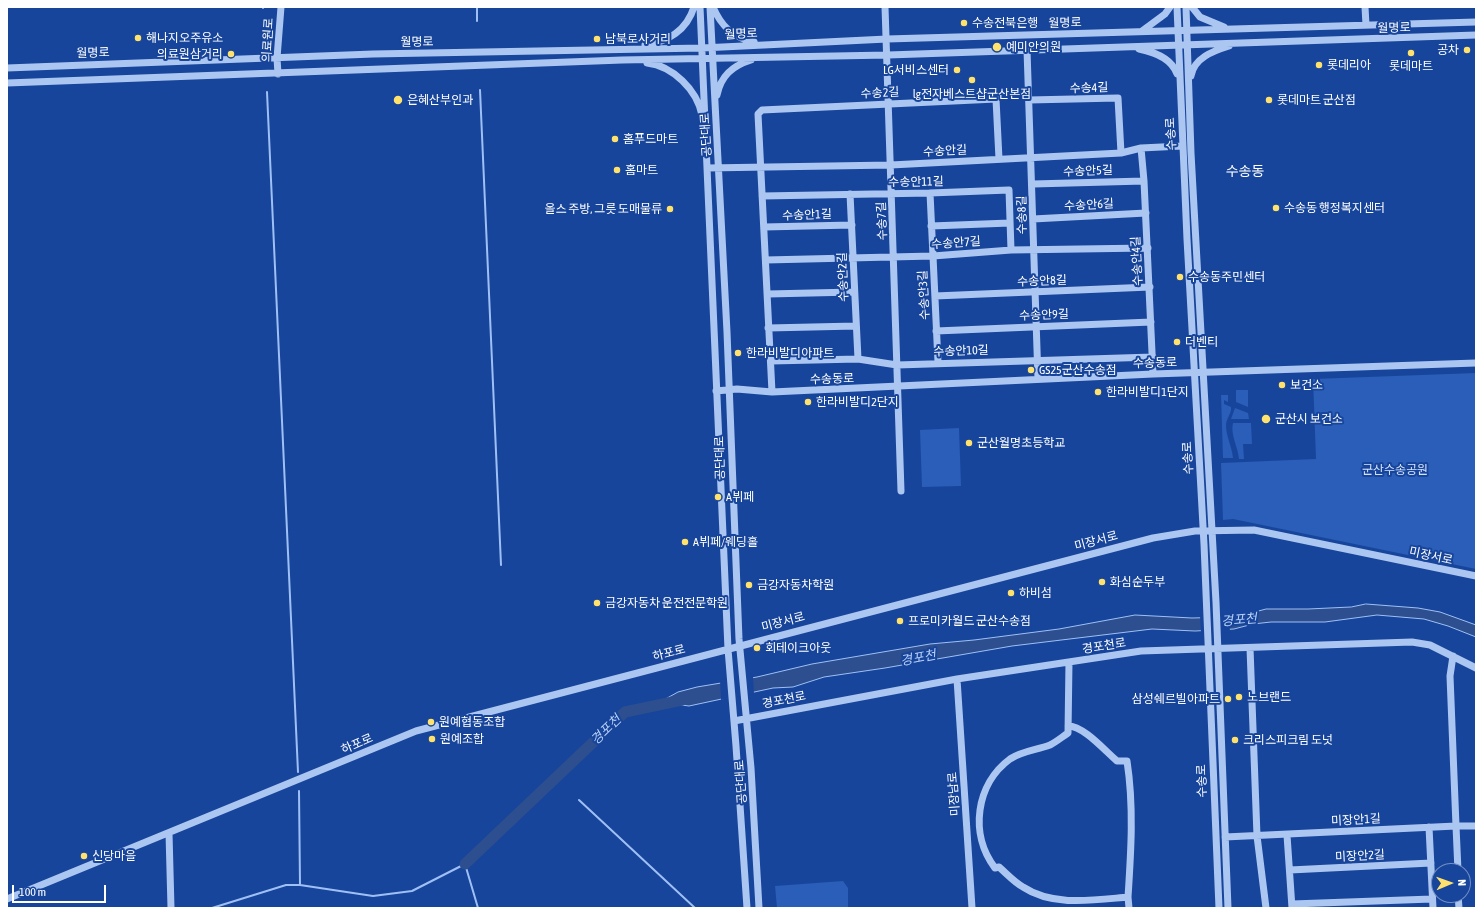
<!DOCTYPE html>
<html>
<head>
<meta charset="utf-8">
<style>
	body { margin:0 }
	#map { position:relative; width:1483px; height:915px; overflow:hidden; background:#17459b; font-family:"Asap Condensed",sans-serif }
	canvas { display:block }
	.frame { position:absolute; inset:0; border:8px solid #fff; pointer-events:none }
	.north { position:absolute; left:1431px; top:863px; width:40px; height:40px; box-sizing:border-box; background:#17459b; border:1px solid #748fc3; border-radius:50%; rotate:88deg; font-size:11px; font-weight:700; line-height:16px; text-align:center; color:#fff }
	.north::after { content:''; display:block; margin:auto; width:14px; height:18px; background:#ffe16e; clip-path:polygon(50% 0,100% 100%,50% 72%,0 100%) }
	.scale { position:absolute; left:12px; top:885px; width:94px; height:18px; box-sizing:border-box; border:2px solid #fff; border-top:0; padding-left:5px; font-size:12px; line-height:14px; white-space:nowrap; color:#fff; -webkit-text-stroke:3px #17459b; paint-order:stroke }
</style>
</head>
<body>
<div id="map">
<canvas width="1483" height="915"></canvas>
<div class="frame"></div>
<div class="north">N</div>
<div class="scale">100 m</div>
</div>
<script>
const ctx = document.querySelector('canvas').getContext('2d');
ctx.lineJoin = 'round';
function paint(path, color) { ctx.fillStyle = color; ctx.fill(path, 'evenodd'); }
function strokePath(path, color, width, dash) { ctx.strokeStyle = color; ctx.lineWidth = width; ctx.lineCap = dash ? 'butt' : 'round'; ctx.setLineDash(dash || []); ctx.stroke(path); }
function write(font, color, halo, rows, align = 'center') {
  ctx.font = font + ' "Asap Condensed","Noto Sans KR",sans-serif'; ctx.lineWidth = 4; ctx.setLineDash([]); ctx.textBaseline = 'middle'; ctx.strokeStyle = halo; ctx.fillStyle = color; for (const [text, x, y, turn = 0] of rows) {
    ctx.save(); ctx.translate(x, y); ctx.rotate((+turn || 0) * Math.PI / 180); ctx.textAlign = isNaN(turn) ? turn : align; if (halo) ctx.strokeText(text, 0, 0); ctx.fillText(text, 0, 0); ctx.restore();
  }
}
paint(new Path2D(`
	M 1476,373 L 1476,569 L 1233,519 L 1223,520 L 1221,463 L 1316,459 L 1313,379 Z
	M 1236,390 L 1248,390 L 1248,407 L 1236,402 Z
	M 1221,395 L 1228,395 L 1228,402 L 1224,400 L 1224,404 L 1231,407 C 1232,413 1226,419 1226,425 C 1226,437 1232,446 1233,458 L 1223,458 Z
	M 1235,408 L 1248,413 L 1249,419 L 1231,419 Z
	M 1233,423 L 1251,423 L 1252,444 L 1243,444 L 1244,459 L 1239,459 C 1238,447 1230,434 1233,423 Z
	M 959,428 L 961,486 L 922,487 L 920,430 Z
	M 843,881 L 848,888 L 848,908 L 777,908 L 775,886 Z`), '#2a5eb9');
const water = new Path2D(`
	M 1366,604 L 1418,608 L 1440,612 L 1476,625 L 1476,637 L 1448,626 L 1424,619 L 1377,615 L 1325,622 L 1271,622 L 1253,624 L 1234,629 L 1195,631 L 1152,629 L 1012,646 L 885,668 L 824,677 L 793,687 L 773,688 L 689,706 L 660,702 L 678,692 L 697,687 L 757,677 L 812,664 L 930,644 L 974,640 L 1059,629 L 1135,615 L 1192,618 L 1227,617 L 1240,616 L 1266,609 L 1308,609 L 1351,607 Z`);
paint(water, '#2e4f8f');
strokePath(water, '#9fc0f5', 1);
paint(new Path2D(`
	M 1229,615 L 1230,632 L 1201,633 L 1200,616 Z
	M 753,676 L 754,694 L 721,700 L 720,680 Z`), '#17459b');
strokePath(new Path2D(`
	M 477,7 L 477,21
	M 263,8 L 263,7
	M 480,90 L 501,565
	M 267,92 L 298,772
	M 299,791 L 300,885
	M 579,800 L 695,908
	M 212,908 L 286,885 L 300,885 L 373,896 L 412,891 L 465,864 L 478,908`), '#9fc0f5', 2);
strokePath(new Path2D(`
	M 465,864 L 625,712 L 682,700`), '#2e4f8f', 11);
strokePath(new Path2D(`
	M 700,7 L 728,649 L 736,746 L 747,908
	M 710,7 L 727,332 L 739,639 L 751,768 L 759,908
	M 713,7 C 721,26 733,38 754,42
	M 885,7 L 901,491
	M 1177,7 L 1187,239 L 1204,544 L 1219,908
	M 1186,7 L 1191,153 L 1216,602 L 1228,908
	M 1192,7 L 1200,17 L 1224,27
	M 1365,7 L 1366,25
	M 1142,31 L 1165,14 L 1170,7
	M 645,45 C 668,42 687,30 694,7
	M 1139,49 C 1154,52 1172,59 1177,74
	M 1027,50 L 1038,379
	M 647,63 C 673,66 697,90 702,115
	M 7,68 L 373,54 L 702,48 L 887,39 L 1476,22
	M 278,74 L 277,58 L 281,7
	M 1191,76 C 1194,58 1213,51 1229,46
	M 7,83 L 622,60 L 888,55 L 1476,35
	M 717,95 C 721,76 732,66 751,60
	M 1029,100 L 1118,98 L 1121,153
	M 1141,148 L 1144,181 L 1153,374
	M 707,168 L 891,165 L 1121,153 L 1141,148 L 1182,146
	M 1033,184 L 1144,181
	M 930,193 L 938,362
	M 850,194 L 858,359
	M 762,196 L 930,193 L 1009,190 L 1011,250
	M 1033,219 L 1146,213
	M 931,226 L 1010,223
	M 764,227 L 852,225
	M 766,260 L 933,256 L 1011,250 L 1148,248
	M 768,294 L 854,292
	M 935,296 L 1150,287
	M 768,328 L 856,326
	M 936,331 L 1151,322
	M 771,361 L 858,359 L 897,365 L 1153,357
	M 716,391 L 737,389 L 772,392 L 1153,374 L 1476,363
	M 772,392 L 758,114 L 762,110 L 996,99 L 999,159
	M 1250,648 L 1257,836 L 1266,908
	M 1069,662 L 1068,733 C 1062,737 1056,742 1050,745 C 1037,750 1022,751 1010,759 C 976,784 969,834 995,868 L 999,867 C 1007,874 1014,882 1023,887 C 1053,907 1094,900 1128,897 L 1129,908
	M 957,679 L 972,908
	M 734,721 L 957,679 L 1141,651 L 1412,642 L 1430,645 L 1476,668
	M 1068,726 C 1084,726 1105,751 1117,761 L 1127,761 C 1134,806 1131,852 1128,897
	M 1429,827 L 1433,908
	M 169,833 L 171,908
	M 1287,835 L 1292,908
	M 1225,837 L 1456,826 L 1450,676 L 1453,656
	M 1290,870 L 1431,863
	M 1458,871 L 1456,826 L 1476,826
	M 1458,895 L 1459,908
	M 7,899 L 416,731 L 1153,538 L 1195,531 L 1254,530 L 1476,576
	M 1292,904 L 1432,899`), '#acc6f2', 7);
for (const [x, y, r, color] of [
	[964,23,4,"#ffe16e"],
	[138,38,4,"#ffe16e"],
	[597,39,4,"#ffe16e"],
	[997,47,5,"#ffe16e"],
	[1467,50,4,"#ffe16e"],
	[1411,53,4,"#ffe16e"],
	[231,54,4,"#ffe16e"],
	[1319,65,4,"#ffe16e"],
	[957,70,4,"#ffe16e"],
	[972,80,4,"#ffe16e"],
	[398,100,5,"#ffe16e"],
	[1269,100,4,"#ffe16e"],
	[615,139,4,"#ffe16e"],
	[617,170,4,"#ffe16e"],
	[1276,208,4,"#ffe16e"],
	[670,209,4,"#ffe16e"],
	[1180,277,4,"#ffe16e"],
	[1177,342,4,"#ffe16e"],
	[738,353,4,"#ffe16e"],
	[1031,370,4,"#ffe16e"],
	[1282,385,4,"#ffe16e"],
	[1098,392,4,"#ffe16e"],
	[808,402,4,"#ffe16e"],
	[1266,419,5,"#ffe16e"],
	[969,443,4,"#ffe16e"],
	[718,497,4,"#ffe16e"],
	[685,542,4,"#ffe16e"],
	[1102,582,4,"#ffe16e"],
	[749,585,4,"#ffe16e"],
	[1011,593,4,"#ffe16e"],
	[597,603,4,"#ffe16e"],
	[900,621,4,"#ffe16e"],
	[757,648,4,"#ffe16e"],
	[1239,697,4,"#ffe16e"],
	[1228,699,4,"#ffe16e"],
	[431,722,4,"#ffe16e"],
	[432,739,4,"#ffe16e"],
	[1235,740,4,"#ffe16e"],
	[84,856,4,"#ffe16e"]
]) { const dot = new Path2D(); dot.arc(x, y, r, 0, 2 * Math.PI); ctx.fillStyle = color; ctx.fill(dot); strokePath(dot, '#17459b', 1.5); }
write('12px', '#fff', '#17459b', [
	["수송전북은행",972,23],
	["해나지오주유소",146,38],
	["남북로사거리",605,39],
	["예미안의원",1006,47],
	["공차",1459,50,"right"],
	["의료원삼거리",223,54,"right"],
	["롯데리아",1327,65],
	["롯데마트",1411,66,"center"],
	["LG서비스센터",949,70,"right"],
	["lg전자베스트샵군산본점",972,94,"center"],
	["은혜산부인과",407,100],
	["롯데마트 군산점",1277,100],
	["홈푸드마트",623,139],
	["홈마트",625,170],
	["수송동 행정복지센터",1284,208],
	["올스 주방, 그릇 도매물류",662,209,"right"],
	["수송동주민센터",1188,277],
	["더벤티",1185,342],
	["한라비발디아파트",746,353],
	["GS25군산수송점",1039,370],
	["보건소",1290,385],
	["한라비발디1단지",1106,392],
	["한라비발디2단지",816,402],
	["군산시 보건소",1275,419],
	["군산월명초등학교",977,443],
	["A뷔페",726,497],
	["A뷔페/웨딩홀",693,542],
	["화심순두부",1110,582],
	["금강자동차학원",757,585],
	["하비섬",1019,593],
	["금강자동차 운전전문학원",605,603],
	["프로미카월드 군산수송점",908,621],
	["회테이크아웃",765,648],
	["노브랜드",1247,697],
	["삼성쉐르빌아파트",1220,699,"right"],
	["원예협동조합",439,722],
	["원예조합",440,739],
	["크리스피크림 도넛",1243,740],
	["신당마을",92,856]
], 'left');
write('12px', '#fff', '#17459b', [
	["월명로",1065,23,-2],
	["월명로",1394,28,-2],
	["월명로",741,34,-3],
	["의료원로",268,40,-87],
	["월명로",417,42,-1],
	["월명로",93,53,-2],
	["수송4길",1089,88,-2],
	["수송2길",880,93,-3],
	["수송로",1171,134,-93],
	["공단대로",706,135,-93],
	["수송안길",945,151,-3],
	["수송안5길",1088,171,-2],
	["수송안11길",916,182,-1],
	["수송안6길",1089,205,-3],
	["수송안1길",807,215,-2],
	["수송8길",1022,215,-91],
	["수송7길",882,221,-92],
	["수송안7길",956,243,-4],
	["수송안4길",1137,261,-93],
	["수송안2길",843,277,-92],
	["수송안8길",1042,281,-2],
	["수송안3길",924,295,-93],
	["수송안9길",1044,315,-2],
	["수송안10길",961,351,-2],
	["수송동로",1155,363,-2],
	["수송동로",832,379,-2],
	["공단대로",720,458,-91],
	["수송로",1188,458,-93],
	["미장서로",1096,541,-15],
	["미장서로",1431,556,12],
	["미장서로",783,622,-15],
	["경포천로",1104,646,-9],
	["하포로",669,653,-14],
	["경포천로",784,700,-11],
	["하포로",357,744,-23],
	["수송로",1202,781,-92],
	["공단대로",741,782,-94],
	["미장남로",954,794,-94],
	["미장안1길",1356,820,-3],
	["미장안2길",1360,856,-3]
]);
write('12px', '#d4e3fc', '#17459b', [
	["군산수송공원",1395,470]
]);
write('italic 13px', '#b9d1f9', '#17459b', [
	["경포천",1239,620,-5],
	["경포천",918,658,-11],
	["경포천",606,730,-44]
]);
write('14px', '#fff', '#17459b', [
	["수송동",1245,172]
]);
</script>
</body>
</html>
